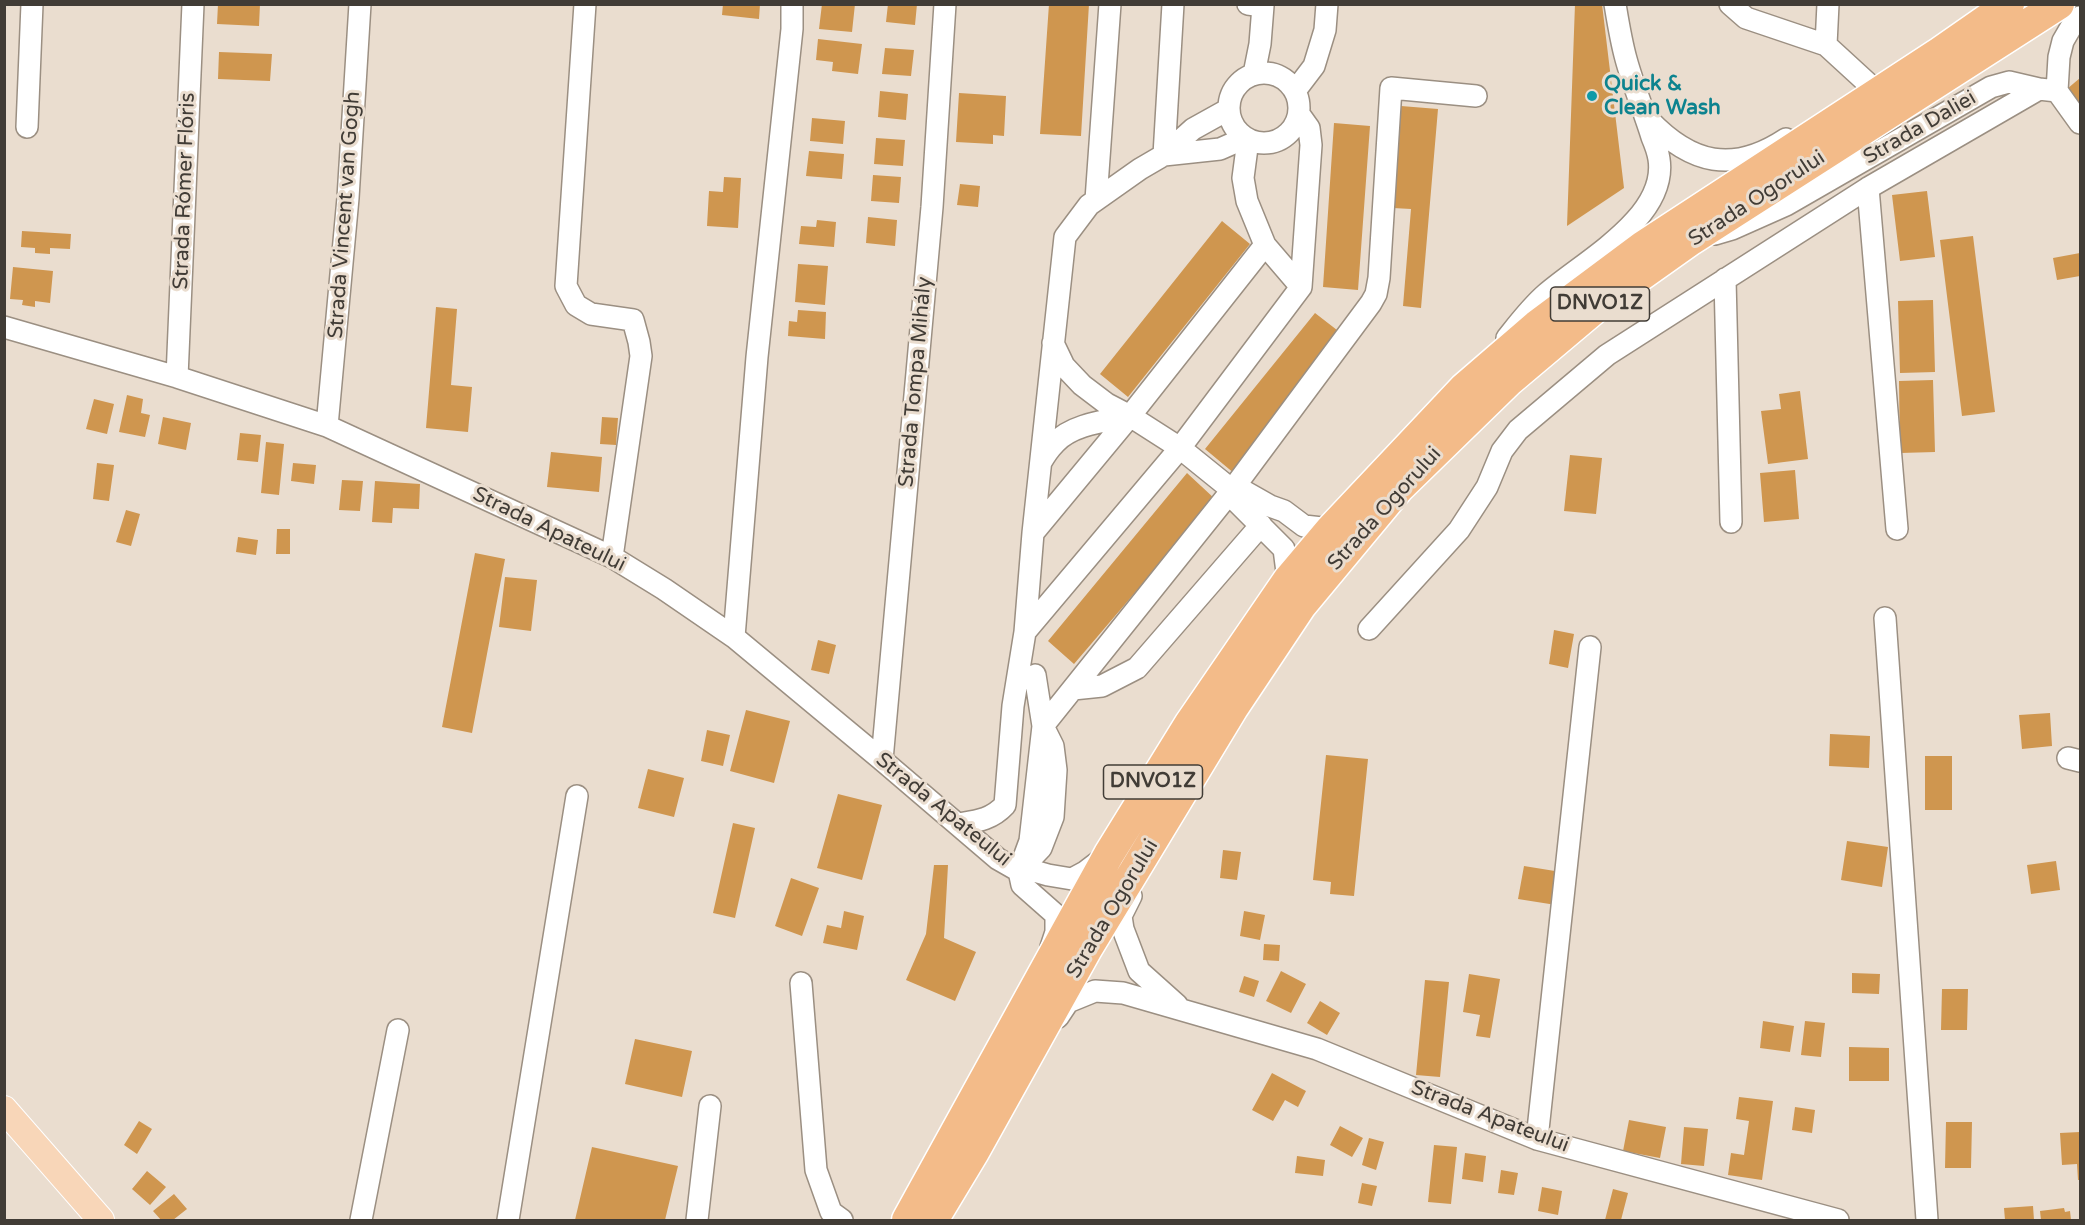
<!DOCTYPE html>
<html>
<head>
<meta charset="utf-8">
<style>
	body { margin:0 }
	#map { position:relative; width:2085px; height:1225px; overflow:hidden; background:#eaddcf; font-family:"Varela Round",sans-serif }
	canvas { display:block }
	.frame { position:absolute; inset:0; border:6px solid #413c36; pointer-events:none }
</style>
</head>
<body>
<div id="map">
<canvas width="2085" height="1225"></canvas>
<div class="frame"></div>
</div>
<script>
const ctx = document.querySelector('canvas').getContext('2d');
ctx.lineJoin = 'round';
function paint(path, color) { ctx.fillStyle = color; ctx.fill(path, 'evenodd'); }
function strokePath(path, color, width, dash) { ctx.strokeStyle = color; ctx.lineWidth = width; ctx.lineCap = dash ? 'butt' : 'round'; ctx.setLineDash(dash || []); ctx.stroke(path); }
function write(font, color, halo, rows, align = 'center') {
  ctx.font = font + ' "Varela Round",sans-serif'; ctx.lineWidth = 6; ctx.setLineDash([]); ctx.textBaseline = 'middle'; ctx.strokeStyle = halo; ctx.fillStyle = color; for (const [text, x, y, turn = 0] of rows) {
    ctx.save(); ctx.translate(x, y); ctx.rotate((+turn || 0) * Math.PI / 180); ctx.textAlign = isNaN(turn) ? turn : align; if (halo) ctx.strokeText(text, 0, 0); ctx.fillText(text, 0, 0); ctx.restore();
  }
}
paint(new Path2D(`
	M 218,4 L 260,4 L 259,26 L 217,24 Z
	M 723,4 L 760,4 L 759,19 L 722,15 Z
	M 822,4 L 855,4 L 852,32 L 819,29 Z
	M 888,4 L 917,4 L 915,25 L 886,22 Z
	M 1049,4 L 1089,4 L 1081,136 L 1040,134 Z
	M 1575,4 L 1602,4 L 1624,188 L 1567,226 Z
	M 818,39 L 862,44 L 858,74 L 832,71 L 833,62 L 816,60 Z
	M 885,48 L 914,50 L 911,76 L 882,74 Z
	M 219,52 L 272,54 L 270,81 L 218,79 Z
	M 2080,78 L 2080,106 L 2067,89 Z
	M 880,91 L 908,94 L 906,120 L 878,117 Z
	M 959,93 L 1006,96 L 1004,136 L 993,135 L 993,144 L 956,142 Z
	M 1401,106 L 1438,109 L 1421,308 L 1403,306 L 1411,209 L 1393,208 Z
	M 812,118 L 845,121 L 843,144 L 810,141 Z
	M 1334,123 L 1370,126 L 1358,290 L 1323,287 Z
	M 876,138 L 905,140 L 903,166 L 874,164 Z
	M 809,151 L 844,154 L 842,179 L 806,176 Z
	M 873,175 L 901,177 L 899,203 L 871,201 Z
	M 724,177 L 741,178 L 738,228 L 707,226 L 709,191 L 723,192 Z
	M 960,184 L 980,186 L 978,207 L 957,205 Z
	M 1927,191 L 1935,257 L 1900,261 L 1892,195 Z
	M 868,217 L 897,220 L 895,246 L 866,243 Z
	M 817,220 L 836,222 L 834,247 L 799,244 L 801,226 L 816,227 Z
	M 1222,221 L 1250,244 L 1128,397 L 1100,374 Z
	M 22,231 L 71,234 L 70,249 L 50,248 L 50,254 L 35,253 L 35,248 L 21,247 Z
	M 1973,236 L 1995,412 L 1962,416 L 1940,240 Z
	M 2080,253 L 2080,276 L 2057,280 L 2053,258 Z
	M 798,264 L 828,266 L 825,305 L 795,302 Z
	M 13,267 L 53,271 L 50,303 L 35,301 L 35,307 L 22,305 L 23,300 L 10,299 Z
	M 1933,300 L 1935,372 L 1900,373 L 1898,301 Z
	M 436,307 L 457,309 L 451,385 L 472,387 L 468,432 L 426,428 Z
	M 798,310 L 826,312 L 825,339 L 788,336 L 789,321 L 797,322 Z
	M 1315,313 L 1346,337 L 1235,474 L 1205,449 Z
	M 1933,380 L 1935,452 L 1900,453 L 1899,381 Z
	M 1800,391 L 1808,459 L 1768,464 L 1761,411 L 1781,409 L 1779,394 Z
	M 127,395 L 143,399 L 141,413 L 150,415 L 145,437 L 119,432 Z
	M 94,399 L 114,404 L 107,434 L 86,429 Z
	M 163,417 L 191,423 L 186,450 L 158,444 Z
	M 602,417 L 618,418 L 616,445 L 600,444 Z
	M 240,433 L 261,435 L 258,462 L 237,460 Z
	M 266,442 L 284,444 L 279,495 L 261,493 Z
	M 551,452 L 602,457 L 599,492 L 547,487 Z
	M 1570,455 L 1602,458 L 1596,514 L 1564,511 Z
	M 97,463 L 114,465 L 109,501 L 93,499 Z
	M 293,463 L 316,465 L 314,484 L 291,481 Z
	M 1795,470 L 1799,519 L 1764,522 L 1760,473 Z
	M 1187,473 L 1215,499 L 1074,664 L 1048,641 Z
	M 342,480 L 363,481 L 360,511 L 339,510 Z
	M 375,481 L 420,484 L 419,509 L 393,508 L 392,523 L 372,522 Z
	M 126,510 L 140,514 L 131,546 L 116,542 Z
	M 277,529 L 290,529 L 290,554 L 276,554 Z
	M 238,537 L 258,540 L 256,555 L 236,552 Z
	M 475,553 L 505,559 L 472,733 L 442,727 Z
	M 505,577 L 537,580 L 531,631 L 499,627 Z
	M 1554,630 L 1574,634 L 1568,668 L 1549,664 Z
	M 818,640 L 836,645 L 829,674 L 811,670 Z
	M 746,710 L 790,721 L 774,783 L 730,771 Z
	M 2050,713 L 2052,746 L 2022,749 L 2019,715 Z
	M 707,730 L 730,735 L 723,766 L 701,761 Z
	M 1830,734 L 1870,736 L 1869,768 L 1829,766 Z
	M 1326,755 L 1368,759 L 1354,896 L 1330,894 L 1331,882 L 1313,880 Z
	M 1925,756 L 1952,756 L 1952,810 L 1925,810 Z
	M 648,769 L 684,778 L 674,817 L 638,808 Z
	M 838,794 L 882,805 L 862,880 L 817,868 Z
	M 733,823 L 755,828 L 735,918 L 713,913 Z
	M 1847,841 L 1888,847 L 1882,887 L 1841,880 Z
	M 1223,850 L 1241,852 L 1237,880 L 1220,878 Z
	M 2056,861 L 2060,890 L 2031,894 L 2027,865 Z
	M 934,865 L 948,865 L 944,938 L 976,952 L 955,1001 L 906,980 L 926,934 Z
	M 1524,866 L 1561,872 L 1556,905 L 1518,899 Z
	M 791,878 L 819,888 L 802,936 L 775,926 Z
	M 844,911 L 864,916 L 857,950 L 823,943 L 827,925 L 841,928 Z
	M 1244,911 L 1265,915 L 1260,940 L 1240,936 Z
	M 1264,944 L 1280,945 L 1279,961 L 1263,960 Z
	M 1281,971 L 1306,984 L 1291,1013 L 1266,1001 Z
	M 1852,973 L 1880,974 L 1879,994 L 1852,993 Z
	M 1469,974 L 1500,979 L 1490,1038 L 1476,1036 L 1480,1015 L 1463,1012 Z
	M 1244,976 L 1259,981 L 1254,997 L 1239,992 Z
	M 1425,980 L 1449,982 L 1440,1077 L 1416,1075 Z
	M 1942,989 L 1968,989 L 1967,1030 L 1941,1030 Z
	M 1320,1001 L 1340,1013 L 1327,1035 L 1307,1023 Z
	M 1763,1021 L 1794,1026 L 1790,1052 L 1760,1048 Z
	M 1805,1021 L 1825,1023 L 1821,1057 L 1801,1055 Z
	M 635,1039 L 692,1051 L 682,1097 L 625,1084 Z
	M 1849,1047 L 1889,1048 L 1889,1081 L 1849,1081 Z
	M 1272,1073 L 1306,1091 L 1298,1107 L 1285,1100 L 1273,1121 L 1252,1110 Z
	M 1739,1097 L 1773,1101 L 1762,1180 L 1728,1175 L 1731,1153 L 1744,1155 L 1749,1121 L 1736,1119 Z
	M 1795,1107 L 1815,1110 L 1812,1133 L 1792,1130 Z
	M 1629,1120 L 1666,1127 L 1660,1158 L 1623,1151 Z
	M 139,1121 L 152,1129 L 137,1154 L 124,1145 Z
	M 1946,1122 L 1972,1122 L 1971,1168 L 1945,1168 Z
	M 1340,1126 L 1363,1138 L 1352,1157 L 1330,1145 Z
	M 1684,1127 L 1708,1129 L 1704,1166 L 1681,1164 Z
	M 2080,1132 L 2080,1180 L 2078,1180 L 2077,1164 L 2062,1165 L 2060,1133 Z
	M 1369,1138 L 1384,1142 L 1376,1170 L 1362,1165 Z
	M 1434,1145 L 1457,1147 L 1451,1204 L 1428,1202 Z
	M 592,1147 L 678,1166 L 665,1220 L 575,1220 Z
	M 1465,1153 L 1486,1156 L 1483,1182 L 1462,1179 Z
	M 1297,1156 L 1325,1160 L 1323,1176 L 1295,1173 Z
	M 1501,1170 L 1518,1173 L 1514,1195 L 1498,1193 Z
	M 147,1171 L 166,1187 L 150,1205 L 132,1189 Z
	M 1362,1183 L 1377,1186 L 1372,1206 L 1358,1203 Z
	M 1542,1187 L 1562,1191 L 1558,1215 L 1538,1211 Z
	M 1613,1189 L 1628,1193 L 1621,1220 L 1605,1220 Z
	M 174,1194 L 187,1209 L 173,1220 L 161,1220 L 153,1211 Z
	M 2033,1206 L 2034,1220 L 2005,1220 L 2004,1208 Z
	M 2064,1208 L 2065,1212 L 2070,1211 L 2071,1220 L 2041,1220 L 2040,1211 Z`), '#cf964f');
const minor = new Path2D(`
	M 585,4 L 566,286 L 576,305 L 591,314 L 633,320 L 639,342 L 641,356 L 612,557
	M 1248,4 L 1263,6 L 1260,44 L 1254,74
	M 1730,4 L 1746,18 L 1826,45 L 1874,89
	M 2080,17 L 2074,22 L 2063,41 L 2059,57 L 2057,91 L 2080,123
	M 1826,45 L 1828,4
	M1229 108a35 35 0 1 1 70 0a35 35 0 1 1-70 0Z
	M 1295,91 L 1314,66 L 1325,30 L 1327,4
	M 1649,120 C 1691,164 1733,174 1786,139
	M 27,127 L 32,4
	M 1248,140 L 1243,178 L 1247,201 L 1265,245 L 1301,287
	M 1164,155 L 1173,4
	M 1164,155 L 1220,149 L 1245,138
	M 1868,188 L 1897,529
	M 1096,200 L 1110,4
	M 1715,234 L 1732,229 L 1786,205 L 1991,87 L 2009,82 L 2039,89 L 2057,91
	M 1725,279 L 1731,522
	M 4,327 L 177,377 L 327,426 L 612,557 L 664,589 L 734,637 L 882,760 L 998,859 L 1019,871 L 1034,871 L 1048,875 L 1072,879 L 1085,872 L 1102,859
	M 1507,338 C 1519,323 1531,307 1546,294 C 1584,261 1668,217 1659,159 C 1658,152 1655,144 1652,137 C 1644,111 1633,85 1626,59 C 1621,41 1618,22 1615,4
	M 1053,343 L 1064,366 L 1082,385 L 1107,404 L 1130,416 L 1180,448 L 1232,490
	M 177,377 L 193,4
	M 327,426 L 348,198 L 360,4
	M 1041,462 C 1045,455 1050,448 1055,443 C 1072,424 1106,421 1130,416
	M 1033,533 L 1130,416 L 1265,245
	M 1288,580 L 1284,549 L 1233,498 L 1232,490 L 1240,489 L 1270,506 L 1284,511 L 1304,526 L 1331,529
	M 1885,618 L 1927,1220
	M 1369,629 L 1459,530 L 1487,487 L 1502,451 L 1518,430 L 1607,355 L 1868,188 L 2039,89
	M 1025,632 L 1180,448 L 1301,287 L 1311,145 L 1309,128 L 1299,114
	M 734,637 L 757,357 L 792,29 L 792,4
	M 1035,675 L 1043,726 L 1232,490 L 1371,303 L 1376,294 L 1379,278 L 1391,88 L 1476,96
	M 1073,689 L 1102,686 L 1137,668 L 1261,525
	M 1043,726 L 1053,746 L 1056,770 L 1053,817 L 1041,848 L 1019,871 L 1030,841 Z
	M 2068,758 L 2080,761
	M 882,760 L 932,207 L 945,4
	M 958,824 C 977,821 991,820 1005,805 L 1013,706 L 1025,632 L 1033,533 L 1065,237 L 1089,205 L 1140,169 L 1164,155 L 1193,129 L 1229,109
	M 1019,871 L 1022,885 L 1056,915 L 1056,932 L 1051,947
	M 1131,896 L 1121,916 L 1123,929 L 1139,971 L 1177,1005
	M 801,983 L 816,1170 L 831,1212 L 842,1220
	M 1058,1017 L 1068,1002 L 1095,991 L 1123,993 L 1317,1049 L 1537,1139 L 1838,1220
	M 1537,1139 L 1590,647
	M 361,1220 L 398,1030
	M 508,1220 L 577,796
	M 697,1220 L 710,1106`);
const major = new Path2D(`
	M 4,1109 L 101,1220`);
const highway = new Path2D(`
	M 907,1220 L 1109,854 L 1190,723 L 1288,580 L 1331,529 L 1464,388 L 1537,325 L 1643,246 L 1940,52 L 2009,4
	M 933,1220 L 974,1152 L 1087,949 L 1233,708 L 1301,606 L 1399,488 L 1509,381 L 1598,306 L 1691,240 L 2059,4`);
strokePath(minor, '#9b8f82', 24);
strokePath(major, '#fff', 28);
strokePath(highway, '#fff', 33);
strokePath(minor, '#fff', 21);
strokePath(major, '#f8d6b8', 26);
strokePath(highway, '#f3bb89', 30);
for (const [x, y, r, color] of [
	[1592,96,6,"#0f9aa8"]
]) { const dot = new Path2D(); dot.arc(x, y, r, 0, 2 * Math.PI); ctx.fillStyle = color; ctx.fill(dot); strokePath(dot, '#eaddcf', 2); }
for (const [x, y, w] of [
	[1600,304,99],
	[1153,782,99]
]) { const box = new Path2D(); box.roundRect(x - w / 2, y - 17, w, 34, 4.5); ctx.fillStyle = '#eaddcf'; ctx.fill(box); strokePath(box, '#413c36', 1.5); }
write('bold 20px', '#413c36', null, [
	["DNVO1Z",1600,304],
	["DNVO1Z",1153,782]
]);
write('bold 21px', '#0d838f', '#eaddcf', [
	["Quick &",1604,84],
	["Clean Wash",1604,108]
], 'left');
write('21px', '#413c36', '#eaddcf', [
	["Strada Daliei",1920,128,-30],
	["Strada Rómer Flóris",185,191,-88],
	["Strada Ogorului",1757,199,-33],
	["Strada Vincent van Gogh",345,215,-86],
	["Strada Tompa Mihály",916,382,-85],
	["Strada Ogorului",1385,509,-48],
	["Strada Apateului",549,530,26],
	["Strada Apateului",943,810,39],
	["Strada Ogorului",1113,909,-59],
	["Strada Apateului",1490,1117,21]
]);
</script>
</body>
</html>
